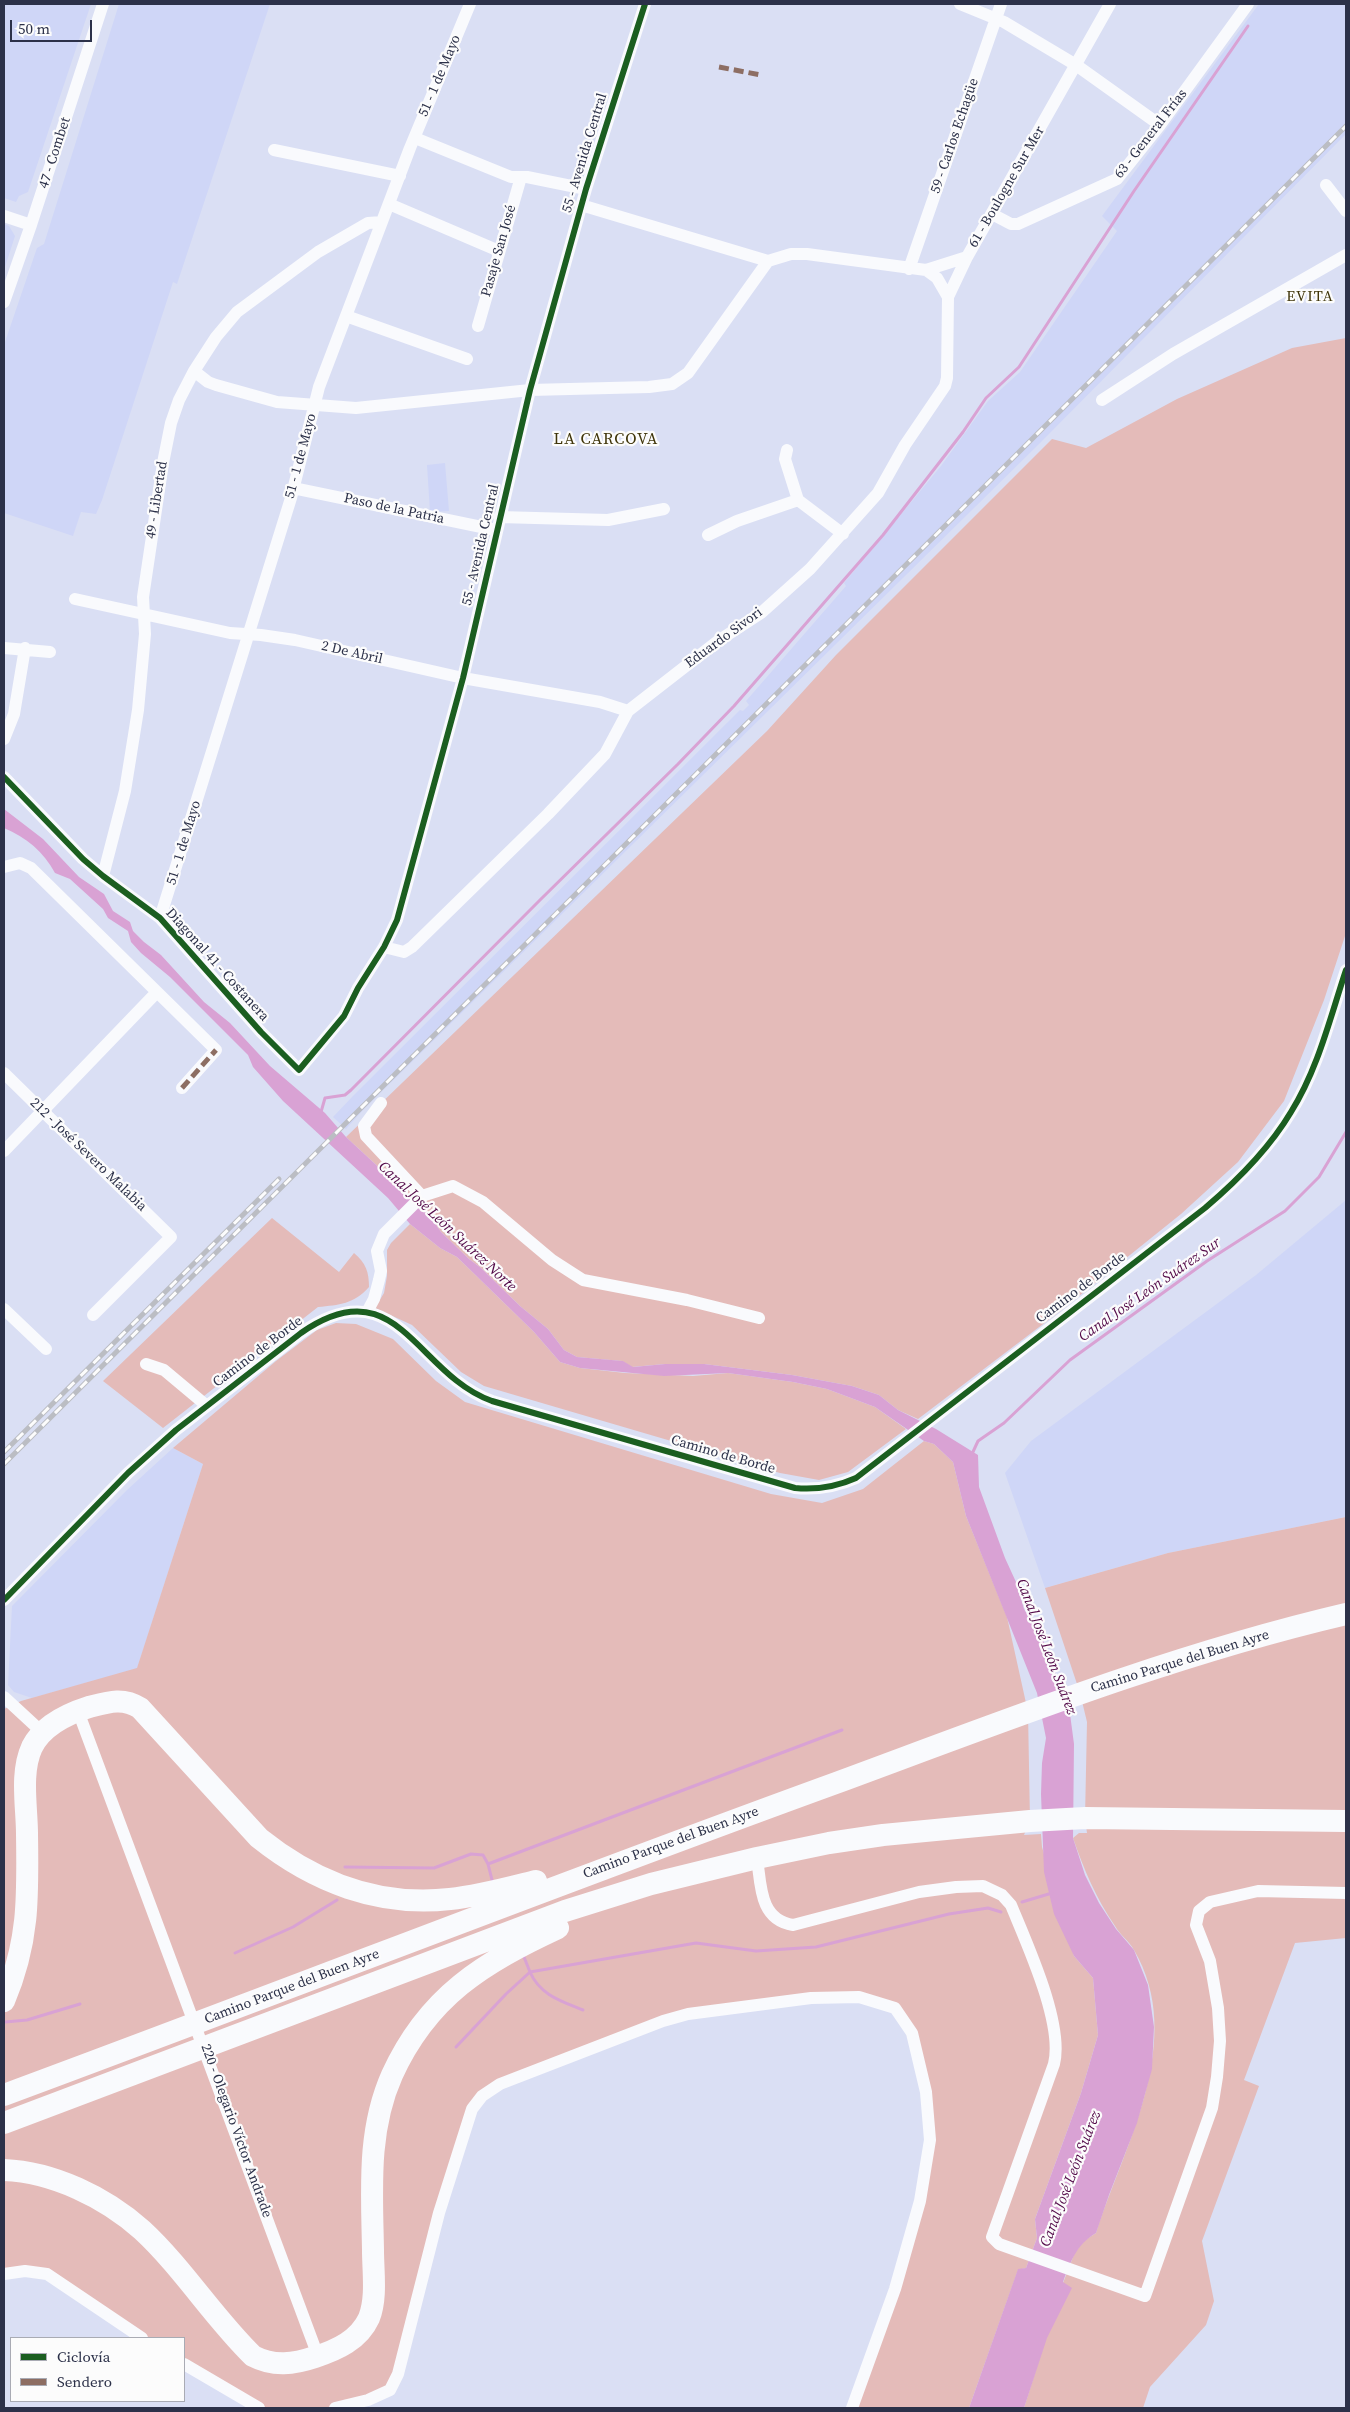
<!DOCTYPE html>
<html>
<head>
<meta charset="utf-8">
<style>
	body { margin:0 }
	#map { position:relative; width:1350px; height:2412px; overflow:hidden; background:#dadff4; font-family:"Source Serif 4",serif }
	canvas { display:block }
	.frame { position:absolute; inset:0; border:5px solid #2c3149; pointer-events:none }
	.legend { position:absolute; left:10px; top:2337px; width:175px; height:65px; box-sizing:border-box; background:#fcfcfc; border:1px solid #a9abb4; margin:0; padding:6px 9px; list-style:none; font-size:15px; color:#2c3149 }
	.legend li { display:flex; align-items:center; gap:10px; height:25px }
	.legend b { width:25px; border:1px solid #a9abb4 }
	.scale { position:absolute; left:10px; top:20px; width:82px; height:22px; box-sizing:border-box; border:2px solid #2c3149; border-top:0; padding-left:6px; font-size:15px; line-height:18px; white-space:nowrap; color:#2c3149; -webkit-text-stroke:4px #fcfcfc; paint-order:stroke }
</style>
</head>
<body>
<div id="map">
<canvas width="1350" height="2412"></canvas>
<div class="frame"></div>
<ul class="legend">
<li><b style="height:6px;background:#1b5e20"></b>Ciclovía</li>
<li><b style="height:6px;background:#8d6e63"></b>Sendero</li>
</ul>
<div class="scale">50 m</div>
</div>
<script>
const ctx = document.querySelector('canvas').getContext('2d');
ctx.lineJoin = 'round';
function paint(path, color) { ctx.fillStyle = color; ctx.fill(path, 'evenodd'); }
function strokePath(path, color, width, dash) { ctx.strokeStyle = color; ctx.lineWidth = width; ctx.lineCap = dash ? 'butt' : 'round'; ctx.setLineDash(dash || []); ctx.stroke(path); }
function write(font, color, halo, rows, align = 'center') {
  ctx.font = font + ' "Source Serif 4",serif'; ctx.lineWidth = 4.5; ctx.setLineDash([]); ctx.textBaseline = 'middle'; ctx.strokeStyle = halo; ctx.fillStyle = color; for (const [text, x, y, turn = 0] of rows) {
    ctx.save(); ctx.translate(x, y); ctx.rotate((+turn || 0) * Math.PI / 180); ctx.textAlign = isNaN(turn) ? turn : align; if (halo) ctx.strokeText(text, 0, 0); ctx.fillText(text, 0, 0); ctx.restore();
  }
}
paint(new Path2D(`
	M 4,4 L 91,4 L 28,192 L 19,196 L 16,202 L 4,198 Z
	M 119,4 L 270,4 L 177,284 L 173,282 L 102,500 L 96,514 L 81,512 L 73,536 L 4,513 L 4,345 L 37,248 L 44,244 Z
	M 1259,4 L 1346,4 L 1346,134 L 1041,442 L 364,1109 L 346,1129 L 333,1117 L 353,1096 L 740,710 L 743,711 L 749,705 L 746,701 L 846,586 L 844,583 L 941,466 L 988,401 L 1020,372 L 1117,231 L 1102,216 Z
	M 4,224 L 9,226 L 15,236 L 4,270 Z
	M 445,463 L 449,511 L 430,512 L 427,465 Z
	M 1346,1200 L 1346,1517 L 1168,1553 L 1045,1588 L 1005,1473 L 1031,1441 L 1256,1275 Z
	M 173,1448 L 203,1464 L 137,1669 L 32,1698 L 14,1692 L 8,1685 L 12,1606 L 127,1490 Z`), '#cfd6f7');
paint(new Path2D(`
	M 1346,338 L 1346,933 L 1324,1000 L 1284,1101 L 1238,1162 L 1181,1214 L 1059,1312 L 918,1419 L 898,1410 L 879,1395 L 852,1386 L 792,1375 L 704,1364 L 665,1364 L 632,1367 L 622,1361 L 577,1357 L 564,1350 L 548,1329 L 520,1306 L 481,1268 L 469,1259 L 441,1232 L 427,1212 L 346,1137 L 767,731 L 836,655 L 1052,439 L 1086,448 L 1177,399 L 1292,348 Z
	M 272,1218 L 339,1272 L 354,1253 C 366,1263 369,1272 369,1287 C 354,1304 339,1305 318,1307 L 163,1428 L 103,1381 Z
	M 410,1224 L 440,1248 L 457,1257 L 534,1332 L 560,1362 L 580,1368 L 625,1373 L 693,1376 L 728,1373 L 793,1382 L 827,1389 L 875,1407 L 906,1429 L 848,1472 L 819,1480 L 780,1473 L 484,1386 L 461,1372 L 412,1325 L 375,1308 L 384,1293 L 387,1276 L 387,1250 L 391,1243 Z
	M 336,1323 L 356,1324 L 393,1339 L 436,1381 L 465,1402 L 771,1494 L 822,1503 L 863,1489 L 924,1441 L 934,1444 L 953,1462 L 966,1516 L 1007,1617 L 1028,1712 L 1030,1821 L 1024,1835 L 1041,1834 L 1042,1847 L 1074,1956 L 1093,1978 L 1098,2035 L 1081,2093 L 1035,2219 L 1037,2238 L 1026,2268 L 1018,2270 L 969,2408 L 852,2408 L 895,2289 L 930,2140 L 912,2033 L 895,2008 L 859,1997 L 688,2014 L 500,2084 L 472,2109 L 390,2390 L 335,2408 L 259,2408 L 184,2364 L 184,2338 L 142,2338 L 47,2274 L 4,2274 L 4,1709 L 21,1701 L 137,1668 L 203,1464 L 173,1448 L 276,1361 L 317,1330 Z
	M 1346,1517 L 1346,1938 L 1295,1943 L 1244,2080 L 1259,2086 L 1202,2241 L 1214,2301 L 1206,2325 L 1150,2387 L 1143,2408 L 1024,2408 L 1063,2283 L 1075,2252 L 1085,2240 L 1096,2233 C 1124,2146 1187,2040 1134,1950 C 1129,1941 1120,1935 1115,1926 C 1096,1898 1084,1870 1073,1838 L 1079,1833 L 1087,1833 L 1085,1818 L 1087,1722 L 1080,1693 L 1045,1588 L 1168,1553 Z`), '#e4bbb9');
paint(new Path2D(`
	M 4,809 L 43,839 L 79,877 L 104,894 L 113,911 L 130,922 L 133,931 L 144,942 L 161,955 L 204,1002 L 230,1023 L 270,1066 L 325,1113 L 346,1137 L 427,1212 L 441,1232 L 469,1259 L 481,1268 L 520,1306 L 548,1329 L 564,1350 L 577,1357 L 623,1361 L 633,1367 L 665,1364 L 704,1364 L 792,1375 L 852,1386 L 879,1395 L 898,1410 L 936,1429 L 978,1455 L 979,1487 L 1005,1558 L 1016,1582 L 1024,1609 L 1052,1656 L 1057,1681 L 1070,1714 L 1074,1744 L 1073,1838 L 1085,1875 L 1099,1903 L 1116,1929 L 1134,1950 L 1148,1985 L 1154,2027 L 1152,2069 L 1137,2123 L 1109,2195 L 1096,2233 C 1076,2245 1071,2261 1063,2282 L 1072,2288 L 1047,2338 L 1024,2408 L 969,2408 L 1018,2269 L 1026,2268 L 1037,2238 L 1035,2219 L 1081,2093 L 1098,2035 L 1093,1978 L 1074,1956 L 1054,1914 L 1044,1872 L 1041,1794 L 1042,1763 L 1046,1738 L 1037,1693 L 966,1516 L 953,1462 L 934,1444 L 924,1441 L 875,1407 L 827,1389 L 793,1382 L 728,1373 L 664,1376 L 580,1368 L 560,1362 L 534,1332 L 457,1257 L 440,1248 L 410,1224 L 388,1198 L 283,1101 L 253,1067 L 248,1055 L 170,977 L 141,953 L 131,942 L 128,931 L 108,918 L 103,909 L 70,879 L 55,873 C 44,852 26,837 4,828 Z`), '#d9a2d4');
strokePath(new Path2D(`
	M 321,1112 L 325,1098 L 345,1095 L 351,1090 L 540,900 L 678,764 L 734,706 L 883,535 L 963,432 L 986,398 L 1019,367 L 1134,191 L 1248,26
	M 972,1454 L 978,1441 L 1004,1423 L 1070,1360 L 1207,1261 L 1285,1211 L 1319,1177 L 1346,1132
	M 488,1864 L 842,1730
	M 345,1867 L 434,1868 L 471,1854 L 483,1855 L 488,1864 L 492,1880
	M 1022,1902 L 1052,1893
	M 235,1953 L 293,1927 L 337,1900
	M 524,1957 L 530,1972 L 696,1943 L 756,1951 L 816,1947 L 949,1914 L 988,1908 L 1001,1912
	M 5,2022 L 27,2020 L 80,2004
	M 456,2047 L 506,1994 L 530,1972 C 540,1995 561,2001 583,2010`), '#d9a2d4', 3);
strokePath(new Path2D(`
	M 960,4 L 1004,22 L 1076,65 L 1160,125
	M 415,138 L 511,177 L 527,177 L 586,189
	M 274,150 L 400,176
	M 1326,185 L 1346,211
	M 389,204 L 499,251
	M 581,205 L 768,261 L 791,254 L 807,254 L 926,270 L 967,257 L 1110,4
	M 992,214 L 1011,224 L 1018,224 L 1117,179 L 1160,125 L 1248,4
	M 4,216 L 31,225
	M 909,269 L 1001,4
	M 926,270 L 937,278 L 948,297
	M 4,302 L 31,225 L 103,4
	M 346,316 L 467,359
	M 478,326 L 521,177
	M 194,371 L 208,382 L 216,385 L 277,402 L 356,408 L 530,390 L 649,387 L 672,384 L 688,373 L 768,261
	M 1102,400 L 1173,354 L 1346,255
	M 787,450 L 785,459 L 798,500
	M 293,488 L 496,530
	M 499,517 L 608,520 L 664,509
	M 708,535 L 737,521 L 798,500 L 843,534
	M 75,599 L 230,633 L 261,635 L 295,640 L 463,678 L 600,702 L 628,711
	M 4,648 L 50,652
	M 4,739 L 14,714 L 25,648
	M 4,777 L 83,859 L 103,876 L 160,918 L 261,1032 L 299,1070 L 344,1016 L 358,988 L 384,947 L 397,920 L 463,678 L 530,390 L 586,189 L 645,4
	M 4,867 L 20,863 L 31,868 L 216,1050 L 182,1088
	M 103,876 L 125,791 L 138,710 L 145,634 L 143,597 L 163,463 L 171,423 L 179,400 L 194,371 L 216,337 L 237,312 L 318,252 L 368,223 L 382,222
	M 160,918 L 291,498 L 319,387 L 410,148 L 470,4
	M 384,947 L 404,952 L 412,947 L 548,814 L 605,754 L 628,711 L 718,641 L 761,613 L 810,569 L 878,493 L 905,445 L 945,386 L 947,378 L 948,297 L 967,257
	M 4,1073 L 171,1237 L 93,1315
	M 381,1103 L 364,1126 L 366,1136 L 422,1196
	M 4,1151 L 157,992
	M 4,1309 L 46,1349
	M 367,1312 L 374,1299 L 379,1280 L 381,1271 L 377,1251 L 384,1234 L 422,1196 L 453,1186 L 483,1202 L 552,1260 L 583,1280 L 687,1300 L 759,1318
	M 146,1364 L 164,1370 L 207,1406
	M 4,1600 L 128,1473 L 176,1430 L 301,1333 C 397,1266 416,1374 492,1401 L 795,1488 C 817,1490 836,1487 856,1478 L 1205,1208 C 1238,1180 1269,1149 1291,1112 C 1318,1069 1330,1018 1346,970
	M 4,1697 L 43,1733
	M 78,1711 L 318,2356
	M 757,1858 C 761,1884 759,1920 793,1925 L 919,1892 L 956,1887 L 983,1886 L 1002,1895 L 1011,1905 C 1027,1944 1064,2024 1054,2064 L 992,2237 L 999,2244 L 1145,2296 L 1212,2108 L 1217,2077 L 1220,2041 L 1218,2008 L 1210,1961 L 1196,1925 L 1199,1911 L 1210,1902 L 1258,1891 L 1346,1893
	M 4,2274 L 25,2271 L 47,2274 L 142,2338
	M 184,2364 L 259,2408
	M 335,2408 L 368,2400 L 390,2390 L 398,2374 L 439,2213 L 472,2109 L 482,2096 L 500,2084 L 663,2021 L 688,2014 L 811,1998 L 859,1997 L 895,2008 L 912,2033 L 926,2092 L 930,2140 L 920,2201 L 895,2289 L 852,2408`), '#f9fafd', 12);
strokePath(new Path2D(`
	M 4,2001 C 29,1942 28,1897 27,1834 C 27,1807 20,1773 32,1747 C 43,1725 67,1714 89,1707 C 108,1702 123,1697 140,1708 L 259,1838 C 314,1882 379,1907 450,1899 C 479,1896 508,1888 536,1881
	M 4,2095 C 282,1992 558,1884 836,1783 C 1004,1721 1171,1655 1346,1614
	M 4,2123 L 565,1911 L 651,1884 L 757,1858 L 829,1843 L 883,1835 L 1030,1821 L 1085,1818 L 1346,1821
	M 4,2170 C 53,2172 105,2197 142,2230 C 183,2268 213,2317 253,2356 C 274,2367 294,2364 315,2357 C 337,2350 359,2340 369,2318 C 377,2298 373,2272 373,2250 C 372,2191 367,2131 392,2075 C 428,1996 483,1963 558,1928`), '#f9fafd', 22);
const rail = new Path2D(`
	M 4,1452 L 279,1179
	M 4,1464 L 1346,126`);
strokePath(rail, '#bbbdc3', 5);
strokePath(rail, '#fcfcfc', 3, [9]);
strokePath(new Path2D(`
	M 719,67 L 761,75
	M 182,1088 L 216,1050`), '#8d6e63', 5, [10, 5]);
strokePath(new Path2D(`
	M 4,777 L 83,859 L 103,876 L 160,918 L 261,1032 L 299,1070 L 344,1016 L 358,988 L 384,947 L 397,920 L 463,678 L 530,390 L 586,189 L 645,4
	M 4,1600 L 128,1473 L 176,1430 L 301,1333 C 397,1266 416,1374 492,1401 L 795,1488 C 817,1490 836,1487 856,1478 L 1205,1208 C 1238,1180 1269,1149 1291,1112 C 1318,1069 1330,1018 1346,970`), '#1b5e20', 6);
write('14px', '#2c3149', '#fcfcfc', [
	["51 - 1 de Mayo",440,76,-67],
	["63 - General Frías",1151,134,-52],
	["59 - Carlos Echagüe",955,136,-71],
	["47 - Combet",55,153,-72],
	["55 - Avenida Central",585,153,-73],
	["61 - Boulogne Sur Mer",1007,187,-60],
	["Pasaje San José",499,251,-74],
	["51 - 1 de Mayo",301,456,-75],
	["49 - Libertad",157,500,-81],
	["Paso de la Patria",394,509,12],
	["55 - Avenida Central",481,545,-77],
	["Eduardo Sivori",724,638,-36],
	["2 De Abril",352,653,13],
	["51 - 1 de Mayo",184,843,-73],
	["Diagonal 41 - Costanera",217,965,48],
	["212 - José Severo Malabia",88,1155,44],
	["Camino de Borde",1081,1288,-37],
	["Camino de Borde",258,1352,-37],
	["Camino de Borde",723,1455,16],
	["Camino Parque del Buen Ayre",1180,1662,-17],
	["Camino Parque del Buen Ayre",671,1843,-20],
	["Camino Parque del Buen Ayre",292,1987,-21],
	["220 - Olegario Víctor Andrade",236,2131,70]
]);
ctx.letterSpacing = '1px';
write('15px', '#3f350a', '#fcfcfc', [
	["EVITA",1310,297]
]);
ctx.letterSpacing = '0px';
write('italic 15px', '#530a49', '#fcfcfc', [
	["Canal José León Suárez Norte",447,1227,43],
	["Canal José León Suárez Sur",1150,1290,-35],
	["Canal José León Suárez",1046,1647,69],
	["Canal José León Suárez",1071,2179,-69]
]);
ctx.letterSpacing = '1px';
write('16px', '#3f350a', '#fcfcfc', [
	["LA CARCOVA",606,440]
]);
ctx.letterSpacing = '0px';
</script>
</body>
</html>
